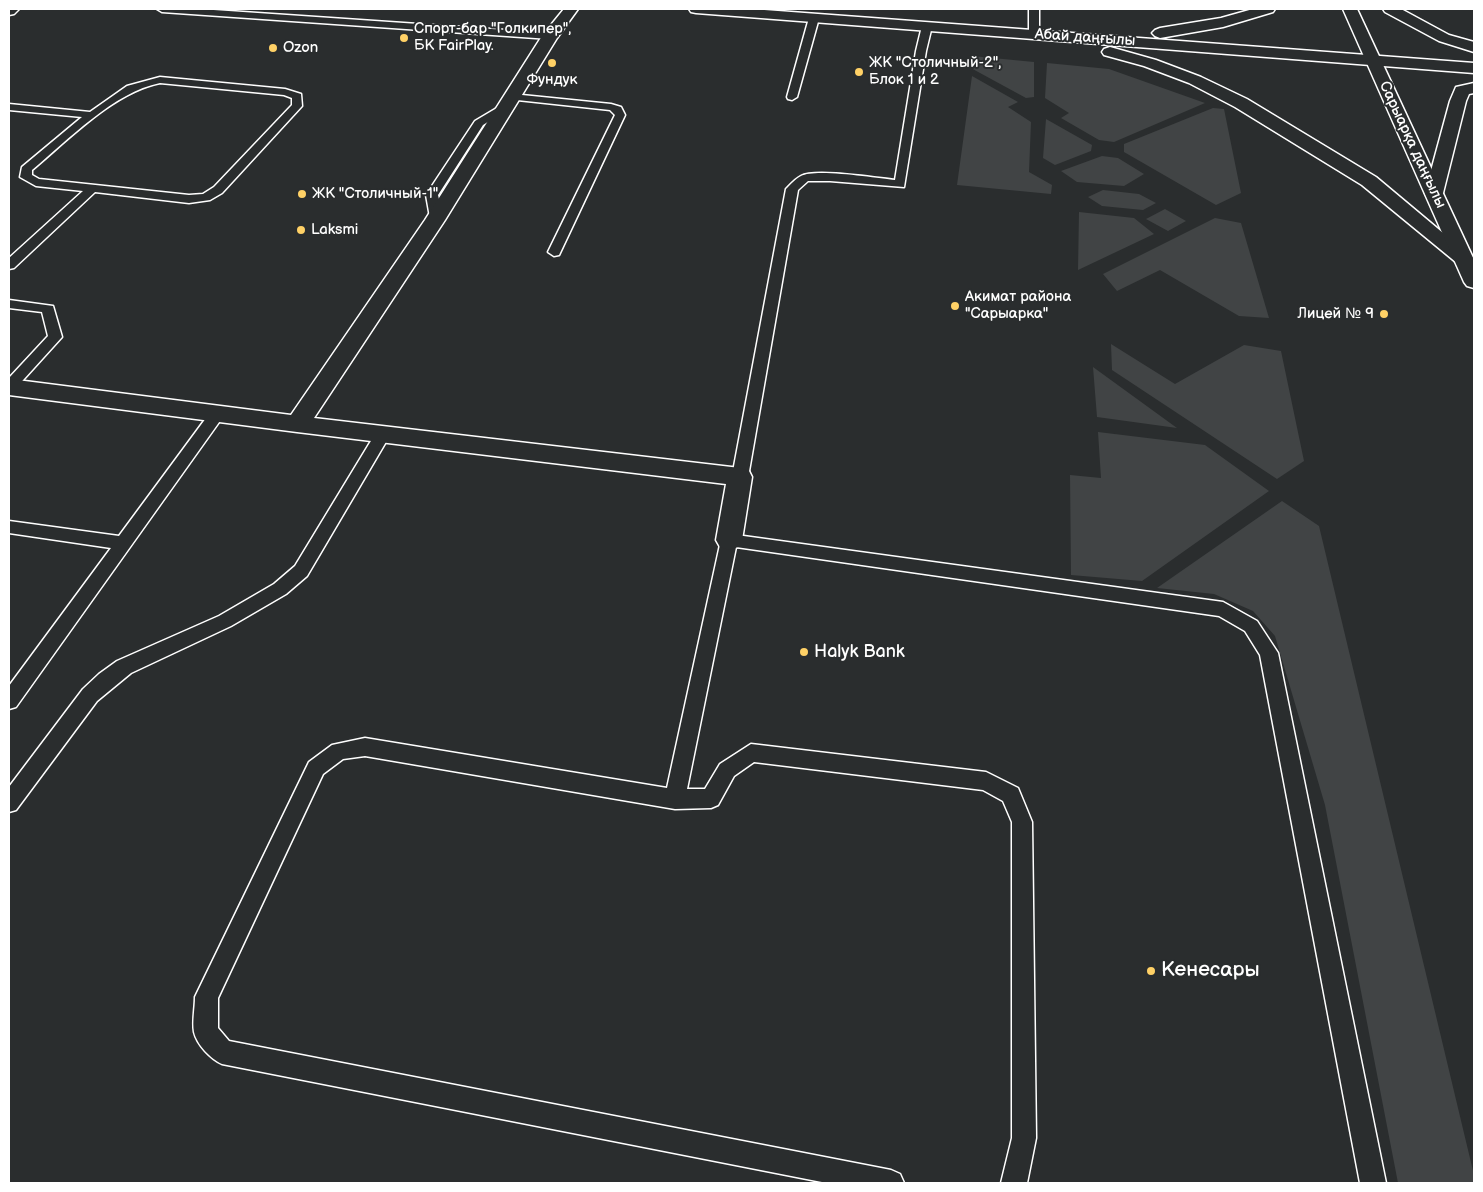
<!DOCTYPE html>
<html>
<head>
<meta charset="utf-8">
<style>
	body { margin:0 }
	#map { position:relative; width:1483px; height:1192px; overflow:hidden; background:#2a2d2e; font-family:"Balsamiq Sans",sans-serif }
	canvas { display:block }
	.frame { position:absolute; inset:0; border:10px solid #fff; pointer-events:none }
</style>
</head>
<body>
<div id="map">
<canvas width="1483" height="1192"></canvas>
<div class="frame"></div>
</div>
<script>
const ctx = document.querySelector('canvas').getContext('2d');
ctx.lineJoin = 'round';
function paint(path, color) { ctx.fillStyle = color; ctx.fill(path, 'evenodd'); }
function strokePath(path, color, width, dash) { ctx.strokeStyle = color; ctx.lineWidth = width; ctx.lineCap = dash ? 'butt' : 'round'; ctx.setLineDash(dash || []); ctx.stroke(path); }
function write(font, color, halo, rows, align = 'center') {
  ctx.font = font + ' "Balsamiq Sans",sans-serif'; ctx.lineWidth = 4; ctx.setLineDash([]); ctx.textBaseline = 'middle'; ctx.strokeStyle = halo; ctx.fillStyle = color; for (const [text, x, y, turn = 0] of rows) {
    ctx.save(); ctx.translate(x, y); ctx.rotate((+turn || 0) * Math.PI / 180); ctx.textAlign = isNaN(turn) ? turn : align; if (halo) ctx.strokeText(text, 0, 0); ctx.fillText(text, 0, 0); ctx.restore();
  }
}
paint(new Path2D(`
	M 972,56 L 1034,62 L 1034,97 L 1026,98 L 969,67 Z
	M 1047,63 L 1109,69 L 1205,103 L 1114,142 L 1099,140 L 1061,118 L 1069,113 L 1045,98 Z
	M 972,76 L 1018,102 L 1008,107 L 1031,122 L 1029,172 L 1052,185 L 1051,194 L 957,185 Z
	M 1213,108 L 1224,109 L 1241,193 L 1216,205 L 1124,152 L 1124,144 Z
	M 1046,119 L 1092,145 L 1091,151 L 1055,165 L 1043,158 Z
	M 1102,156 L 1118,158 L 1144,174 L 1124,186 L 1077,182 L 1061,171 Z
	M 1103,190 L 1139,194 L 1156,203 L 1143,210 L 1102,206 L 1088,197 Z
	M 1165,209 L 1186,221 L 1168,231 L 1146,219 Z
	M 1079,212 L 1134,218 L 1154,234 L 1078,270 Z
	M 1215,218 L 1241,223 L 1269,318 L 1239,316 L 1160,270 L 1117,291 L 1103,274 Z
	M 1111,344 L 1175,384 L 1244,345 L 1281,351 L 1304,461 L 1277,479 L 1112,370 Z
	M 1093,367 L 1177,428 L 1097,417 Z
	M 1098,432 L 1205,445 L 1269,491 L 1142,581 L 1071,575 L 1070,475 L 1101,478 Z
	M 1282,501 L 1319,526 L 1474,1175 L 1474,1183 L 1398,1183 L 1325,805 L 1275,636 L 1253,611 L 1214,594 L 1157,588 Z`), '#414445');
const lane = new Path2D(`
	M 157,9 L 199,9 L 550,33 L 555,36 L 550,39 L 162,12 Z
	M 1029,9 L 1039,9 L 1039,34 L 1034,37 L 1029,34 Z
	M 814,15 L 819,18 L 797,97 L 792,100 L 788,99 L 787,97 L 809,18 Z
	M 927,23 L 932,26 L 926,51 L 904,187 L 830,181 L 808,181 L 798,190 L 748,477 L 746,481 L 740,483 L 734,481 L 732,477 L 786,189 C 790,185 795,179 801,176 C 815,168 876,178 895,180 L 916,51 L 922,26 Z
	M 160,77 L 285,89 L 301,94 L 302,106 L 222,193 L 210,200 L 189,203 L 95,192 L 14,268 L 9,269 L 9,258 L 83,191 L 36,186 L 20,177 L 22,167 L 82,117 L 9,110 L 9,104 L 90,112 L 127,86 ZM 160,83 L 284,95 L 292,98 L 292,105 L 214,187 L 203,194 L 189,195 L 39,179 L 32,175 L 32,170 C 68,140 114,92 160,83 Z
	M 512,94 L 611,104 L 621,107 L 625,115 L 559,255 L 554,256 L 548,252 L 615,115 L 610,110 L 508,99 L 507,97 L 508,95 Z
	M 507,102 L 511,103 L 512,105 L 511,107 L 483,125 L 438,195 C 440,204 444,214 439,223 L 431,223 L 426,195 L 475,121 Z
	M 9,300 L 53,306 L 62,337 L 14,390 L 9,392 L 9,378 L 48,336 L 42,312 L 9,308 Z
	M 217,409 L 222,410 L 224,414 L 222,418 L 16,707 L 9,709 L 9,686 L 111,548 L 9,533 L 9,521 L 119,536 L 212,410 Z
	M 382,430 L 387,431 L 390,435 L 307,576 L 286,594 L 231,626 L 131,673 L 97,701 L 16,810 L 9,812 L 9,787 L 83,689 L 99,674 L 117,661 L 219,616 L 274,584 L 295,566 L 377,431 Z
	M 729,534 L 1223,602 L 1257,621 L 1278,653 L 1386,1183 L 1360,1183 L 1260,655 L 1245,631 L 1219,616 L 736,547 L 687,789 L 705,789 L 720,764 L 751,744 L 986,772 L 1018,788 L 1032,822 L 1036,1138 L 1027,1183 L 1001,1183 L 1012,1138 L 1012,822 L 1003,801 L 983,790 L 754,762 L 734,776 L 718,805 L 711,808 L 675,809 L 365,756 L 343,759 L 323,774 L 218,998 L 218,1028 L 229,1041 L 891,1170 L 900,1174 L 904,1183 L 827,1183 L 222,1064 C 211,1059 197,1045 194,1032 C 192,1022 195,1008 195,997 L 309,762 L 332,745 L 365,738 L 667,788 L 721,540 L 723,535 Z`);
const street = new Path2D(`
	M 9,9 L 19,9 L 14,14 L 9,15 Z
	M 564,9 L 578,9 L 557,38 L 445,220 L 314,418 L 740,468 L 749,471 L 752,477 L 742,540 L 738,547 L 729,550 L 720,547 L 716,540 L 726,484 L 297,432 L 9,395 L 9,379 L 291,415 L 425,220 L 542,36 Z`);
const secondary = new Path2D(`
	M 689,9 L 751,9 L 1474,63 L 1474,73 L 696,13 L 691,12 Z
	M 1253,9 L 1275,9 L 1273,12 L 1223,27 L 1160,38 L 1155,36 L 1152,33 L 1155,30 L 1160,28 L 1221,18 Z
	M 1383,9 L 1401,9 L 1449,35 L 1474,42 L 1474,52 L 1439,41 L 1385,12 Z
	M 1110,47 L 1156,60 L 1201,77 L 1247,99 L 1376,177 L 1474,259 L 1471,263 L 1464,265 L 1457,263 L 1362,185 L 1235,107 L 1189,83 L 1144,66 L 1104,55 L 1102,52 L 1104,49 Z
	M 1474,83 L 1474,93 L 1469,94 L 1466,101 L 1443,193 L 1441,197 L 1434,199 L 1427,197 L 1425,193 L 1450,101 L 1456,87 Z`);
const primary = new Path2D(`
	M 1343,9 L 1357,9 L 1474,260 L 1474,288 L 1467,286 L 1464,282 Z`);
strokePath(lane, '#fff', 3);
strokePath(street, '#fff', 3);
strokePath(secondary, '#fff', 3);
strokePath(primary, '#fff', 3);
paint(lane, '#2a2d2e');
paint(street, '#2a2d2e');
paint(secondary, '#2a2d2e');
paint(primary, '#2a2d2e');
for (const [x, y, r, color] of [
	[404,38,5,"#ffd166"],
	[273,48,5,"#ffd166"],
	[552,63,5,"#ffd166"],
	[859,72,5,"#ffd166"],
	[302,194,5,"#ffd166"],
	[301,230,5,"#ffd166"],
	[955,306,5,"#ffd166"],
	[1384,314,5,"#ffd166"],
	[804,652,5,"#ffd166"],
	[1151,971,5,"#ffd166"]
]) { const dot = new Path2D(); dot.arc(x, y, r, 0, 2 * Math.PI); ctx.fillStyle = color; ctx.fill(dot); strokePath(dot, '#2a2d2e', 2); }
write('15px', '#fff', '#2a2d2e', [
	["Спорт-бар \"Голкипер\",",414,29],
	["БК FairPlay.",414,46],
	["Ozon",283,48],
	["ЖК \"Столичный-2\",",869,63],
	["Блок 1 и 2",869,80],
	["Фундук",552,80,"center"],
	["ЖК \"Столичный-1\"",312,194],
	["Laksmi",311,230],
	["Акимат района",965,297],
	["\"Сарыарка\"",965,314],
	["Лицей № 9",1374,314,"right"]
], 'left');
write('15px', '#fff', '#2a2d2e', [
	["Абай даңғылы",1085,38,4],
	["Сарыарқа даңғылы",1412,145,65]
]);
write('18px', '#fff', '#2a2d2e', [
	["Halyk Bank",814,652]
], 'left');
write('21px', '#fff', '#2a2d2e', [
	["Кенесары",1161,971]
], 'left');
</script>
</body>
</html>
